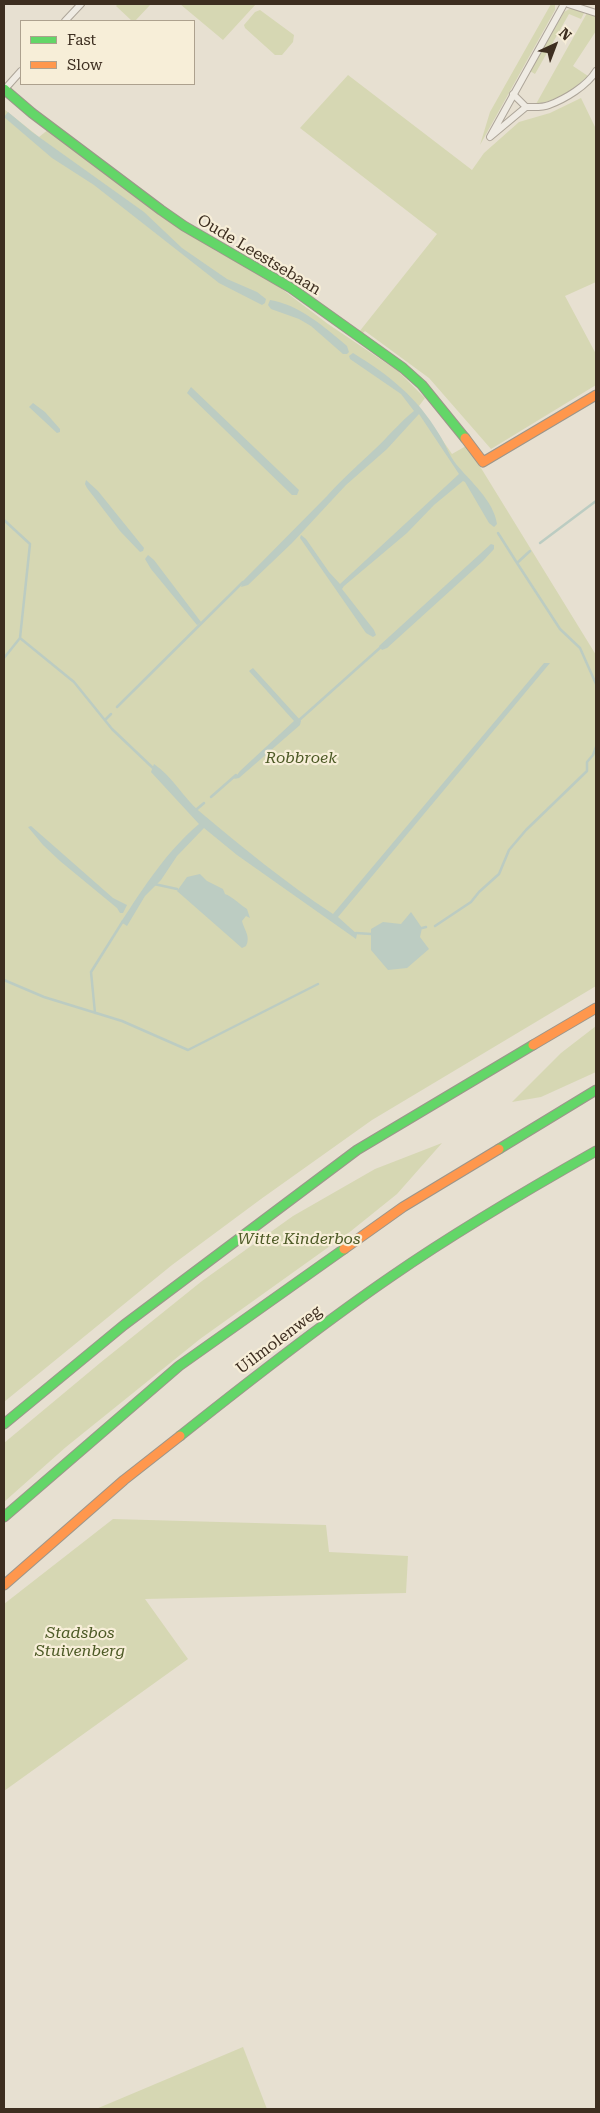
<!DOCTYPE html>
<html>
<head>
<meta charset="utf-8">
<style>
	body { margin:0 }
	#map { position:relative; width:600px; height:2113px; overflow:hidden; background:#e7e0d1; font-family:"Roboto Serif",serif }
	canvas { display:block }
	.frame { position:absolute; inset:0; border:5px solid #3d2e20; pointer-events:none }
	.legend { position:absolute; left:20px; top:20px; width:175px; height:65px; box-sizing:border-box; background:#f7eed8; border:1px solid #ada18e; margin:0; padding:6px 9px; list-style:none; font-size:15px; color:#3d2e20 }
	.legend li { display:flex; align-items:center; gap:10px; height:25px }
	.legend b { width:25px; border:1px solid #ada18e }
	.north { position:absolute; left:530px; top:20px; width:50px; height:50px; -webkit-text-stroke:4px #f7eed8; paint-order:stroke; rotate:43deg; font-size:14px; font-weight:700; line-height:20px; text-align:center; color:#3d2e20 }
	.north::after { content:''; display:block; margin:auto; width:18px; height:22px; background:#3d2e20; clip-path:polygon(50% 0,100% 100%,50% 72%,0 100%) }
</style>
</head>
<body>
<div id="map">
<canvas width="600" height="2113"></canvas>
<div class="frame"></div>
<ul class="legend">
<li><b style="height:6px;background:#63d668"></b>Fast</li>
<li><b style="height:6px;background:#ff974d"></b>Slow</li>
</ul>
<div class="north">N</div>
</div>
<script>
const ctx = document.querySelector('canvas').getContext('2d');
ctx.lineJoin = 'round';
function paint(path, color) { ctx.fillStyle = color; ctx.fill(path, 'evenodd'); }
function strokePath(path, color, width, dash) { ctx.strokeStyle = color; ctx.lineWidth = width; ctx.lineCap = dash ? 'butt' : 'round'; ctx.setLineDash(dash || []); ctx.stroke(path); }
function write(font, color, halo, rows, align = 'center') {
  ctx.font = font + ' "Roboto Serif",serif'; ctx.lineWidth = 4.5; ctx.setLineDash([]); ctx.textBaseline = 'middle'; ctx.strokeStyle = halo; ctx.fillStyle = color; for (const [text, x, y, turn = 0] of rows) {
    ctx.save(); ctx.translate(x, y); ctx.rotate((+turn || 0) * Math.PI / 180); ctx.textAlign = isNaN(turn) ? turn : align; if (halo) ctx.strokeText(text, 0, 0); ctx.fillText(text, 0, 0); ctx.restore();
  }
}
paint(new Path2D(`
	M 118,4 L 151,4 L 135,21 L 132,21 L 116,6 Z
	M 180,4 L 256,4 L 223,40 Z
	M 551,4 L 555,5 L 555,10 L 480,145 L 490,112 Z
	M 571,8 L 584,13 L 581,19 L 569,14 L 535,74 L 530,71 L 564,12 Z
	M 260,10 L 294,35 L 293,42 L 282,55 L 275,55 L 245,28 L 244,25 L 255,12 Z
	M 587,13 L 596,17 L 596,31 L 573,66 L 588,76 C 573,90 557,101 536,104 Z
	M 348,75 L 472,170 L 484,153 L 519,122 L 550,113 L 581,98 L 596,129 L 596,282 L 565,296 L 596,354 L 596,385 L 491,449 L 429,378 L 365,331 L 362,334 L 359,332 L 437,234 L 300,128 Z
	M 4,109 L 39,137 L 49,129 L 216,251 L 270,280 L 328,324 L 398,371 L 425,398 L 419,406 L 452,454 L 466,446 L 473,455 L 596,655 L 596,986 L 372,1120 L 261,1199 L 172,1265 L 4,1402 Z
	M 596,1026 L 596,1072 L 541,1097 L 512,1102 L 561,1053 Z
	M 442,1143 L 397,1194 L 351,1231 L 200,1339 L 66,1447 L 4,1502 L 4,1443 L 100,1363 L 202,1281 L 293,1216 L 375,1169 Z
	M 113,1519 L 326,1525 L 329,1552 L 408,1556 L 406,1593 L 145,1599 L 188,1659 L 4,1791 L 4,1604 Z
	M 243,2047 L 267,2109 L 96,2109 Z`), '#d6d7b3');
paint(new Path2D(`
	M 8,112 L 32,132 L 144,212 L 182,248 L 227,279 L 257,292 L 266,299 L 265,303 L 262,305 L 219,283 L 94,185 L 52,158 L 4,117 Z
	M 270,300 C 298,304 326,328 347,346 L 349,352 L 347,354 L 343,354 L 311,326 L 299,319 L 271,309 L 268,305 Z
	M 353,353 C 389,375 417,397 439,434 C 445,443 449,455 456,464 C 470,481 494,501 497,524 L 494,527 L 489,523 L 465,482 L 463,481 L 434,505 L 407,533 L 344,586 L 342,589 L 374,630 L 376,635 L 373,637 L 366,633 L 300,538 L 301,535 L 306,539 L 329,572 L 340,584 L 459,474 L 419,414 L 387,449 L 346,485 L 292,543 L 248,585 L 241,587 L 243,581 L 327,496 C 342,479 358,465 375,449 C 388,437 399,423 414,411 L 401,394 L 350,359 L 349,356 Z
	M 191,387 L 299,490 L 297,495 L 292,495 L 187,393 Z
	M 33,403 L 45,412 L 60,429 L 60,432 L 57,433 L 29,407 Z
	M 86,480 L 98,491 L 144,548 L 143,551 L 140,552 L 120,531 L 87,488 L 85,484 Z
	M 491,544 L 494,545 L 494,549 L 483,561 L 387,648 L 382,650 L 379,646 Z
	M 148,555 L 154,560 L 201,622 L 197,625 L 151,569 L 145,559 Z
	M 544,663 L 550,663 L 338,917 L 357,934 L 356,939 L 237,855 L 204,828 L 177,856 L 161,880 L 145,896 L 127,926 L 121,922 C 144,887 166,852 199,824 L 151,772 L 154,764 C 172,776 183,797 199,811 C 242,847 286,883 333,914 Z
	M 253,668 L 301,721 L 300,725 L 239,778 L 234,779 L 240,771 L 294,721 L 249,671 Z
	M 31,826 L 113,898 L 127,905 L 123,913 L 120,913 L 117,908 L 60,861 L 43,845 L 28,827 Z
	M 200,874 L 207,881 L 223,889 L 225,894 C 233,897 239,904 247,909 L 250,918 L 246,916 L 242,921 C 244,930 251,936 246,946 L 242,948 L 177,891 L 187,877 Z
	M 411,912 L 422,928 L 420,937 L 429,949 L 407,968 L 388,970 L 371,950 L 371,929 L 383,922 L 401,924 Z`), '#bcccc2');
strokePath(new Path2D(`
	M 4,520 L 30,544 L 20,638 L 74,682 L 112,729 L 153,768
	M 498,533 L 517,563
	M 540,543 L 596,501
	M 530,551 L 517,563 L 560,629 L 580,648 L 596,684
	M 4,658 L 20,638
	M 117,707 L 243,582
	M 105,720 L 111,714
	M 297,722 L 382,646
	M 211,797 L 236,775
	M 197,809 L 204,803
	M 154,884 L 177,889
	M 435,926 L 471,902 L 479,892 L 499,874 L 509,850 L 526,830 L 587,771 L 587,762 L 593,755 L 596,747
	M 422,928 L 426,927
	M 356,933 L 371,934
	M 4,980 L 44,997 L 122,1021 L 188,1050 L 318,984
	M 95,1013 L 91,972 L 123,921`), '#bcccc2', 2.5);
const street = new Path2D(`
	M 568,4 L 596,13
	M 65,21 L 81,4
	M 4,90 L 21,71
	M 513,94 L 526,107 L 490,137 L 564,4
	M 526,107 C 533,107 542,108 549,105 C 565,99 587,86 596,71`);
const fast = new Path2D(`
	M 4,89 L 32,113 L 161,210 L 184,226 L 291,288 L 403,368 L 422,385 L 465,438
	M 499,1149 L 596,1090
	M 4,1424 L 124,1325 L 357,1150 L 533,1045
	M 180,1436 C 249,1381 319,1326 392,1276 C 457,1231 527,1190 596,1151
	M 4,1517 L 179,1366 L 344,1249`);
const slow = new Path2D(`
	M 465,438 L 483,462 L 596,395
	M 533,1045 L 596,1008
	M 344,1249 L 403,1207 L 499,1149
	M 4,1585 L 124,1480 L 180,1436`);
strokePath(street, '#ada599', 8);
strokePath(fast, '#9c958a', 11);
strokePath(slow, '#9c958a', 11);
strokePath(street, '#efebe3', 6);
strokePath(fast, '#63d668', 9);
strokePath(slow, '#ff974d', 9);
write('16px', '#3d2e20', '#f7eed8', [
	["Oude Leestsebaan",259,255,31],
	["Uilmolenweg",279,1340,-37]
]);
write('italic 16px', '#4d5a26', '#f7eed8', [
	["Robbroek",301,758],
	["Witte Kinderbos",299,1239],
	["Stadsbos",80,1633],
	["Stuivenberg",80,1651]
]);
</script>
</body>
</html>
